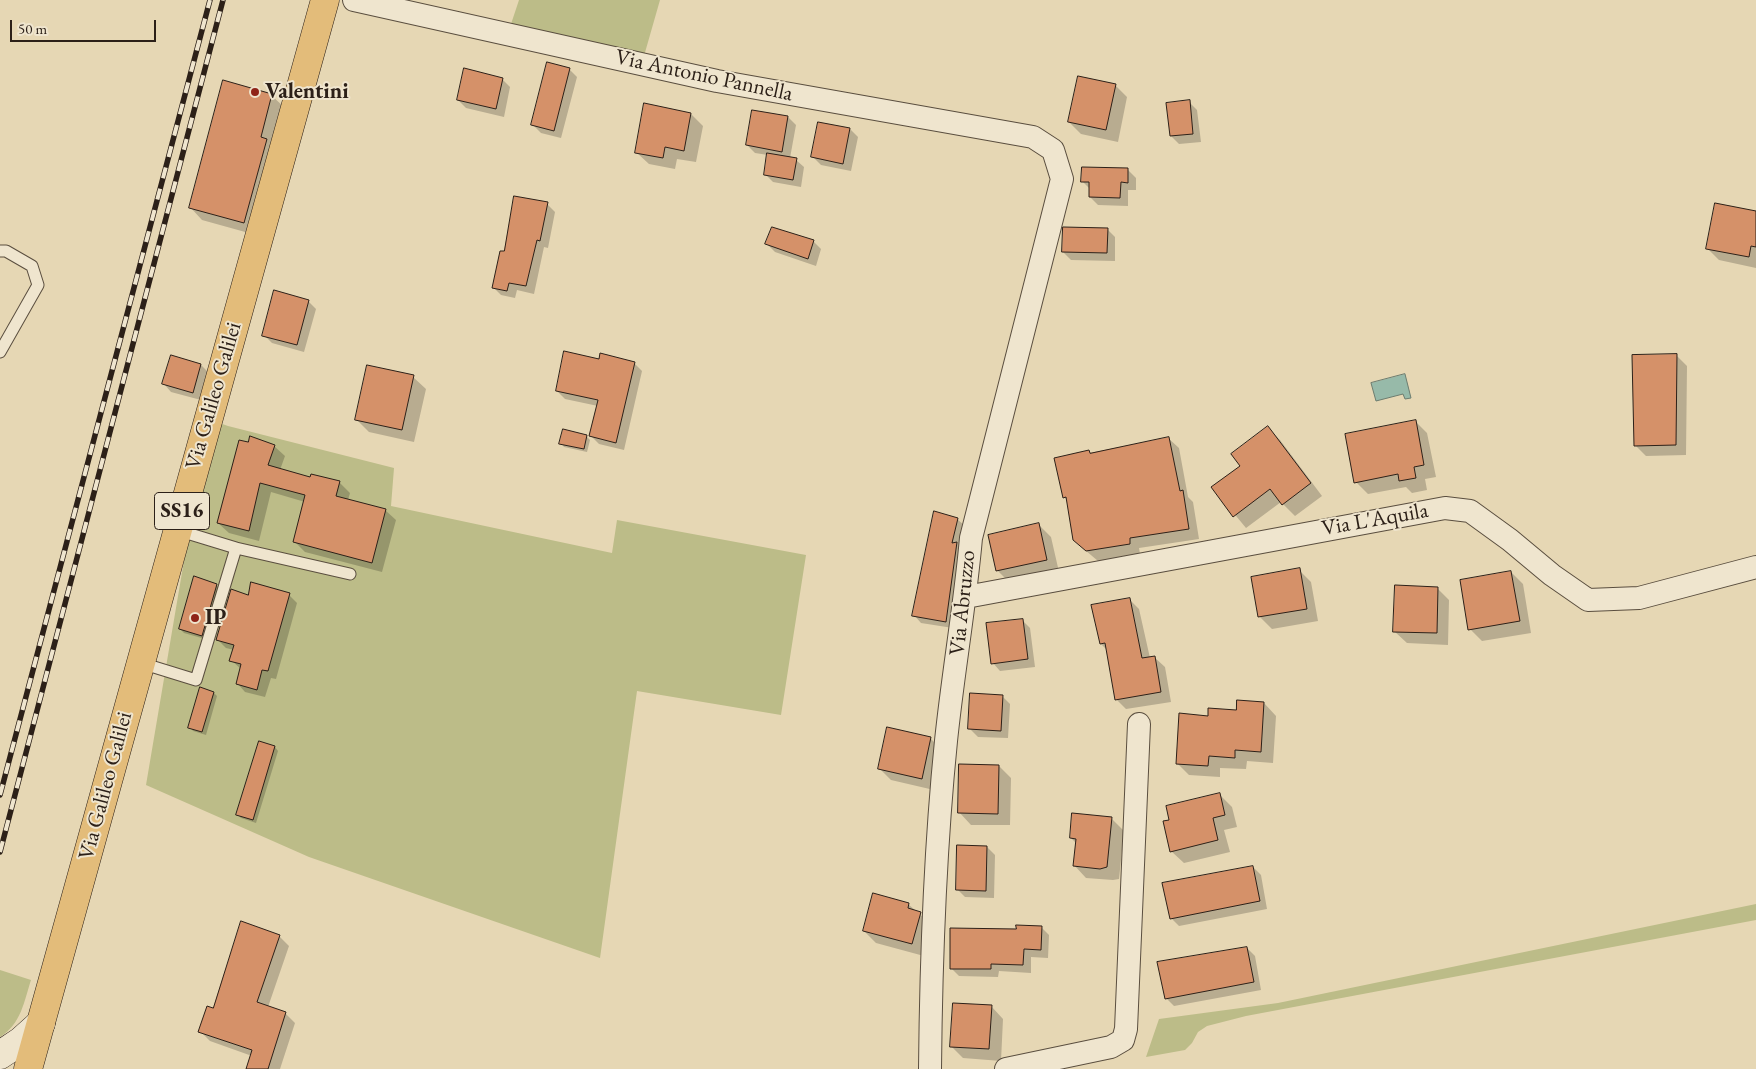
<!DOCTYPE html>
<html>
<head>
<meta charset="utf-8">
<style>
	body { margin:0 }
	#map { position:relative; width:1756px; height:1069px; overflow:hidden; background:#e6d7b4; font-family:"EB Garamond",serif }
	canvas { display:block }
	.scale { position:absolute; left:10px; top:20px; width:146px; height:22px; box-sizing:border-box; border:2px solid #2c2018; border-top:0; padding-left:6px; font-size:15px; line-height:18px; white-space:nowrap; color:#2c2018; -webkit-text-stroke:4px #efe5ce; paint-order:stroke }
</style>
</head>
<body>
<div id="map">
<canvas width="1756" height="1069"></canvas>
<div class="scale">50 m</div>
</div>
<script>
const ctx = document.querySelector('canvas').getContext('2d');
ctx.lineJoin = 'round';
function paint(path, color) { ctx.fillStyle = color; ctx.fill(path, 'evenodd'); }
function strokePath(path, color, width, dash) { ctx.strokeStyle = color; ctx.lineWidth = width; ctx.lineCap = dash ? 'butt' : 'round'; ctx.setLineDash(dash || []); ctx.stroke(path); }
function write(font, color, halo, rows, align = 'center') {
  ctx.font = font + ' "EB Garamond",serif'; ctx.lineWidth = 4; ctx.setLineDash([]); ctx.textBaseline = 'middle'; ctx.strokeStyle = halo; ctx.fillStyle = color; for (const [text, x, y, turn = 0] of rows) {
    ctx.save(); ctx.translate(x, y); ctx.rotate((+turn || 0) * Math.PI / 180); ctx.textAlign = isNaN(turn) ? turn : align; if (halo) ctx.strokeText(text, 0, 0); ctx.fillText(text, 0, 0); ctx.restore();
  }
}
paint(new Path2D(`
	M 519,0 L 660,0 L 644,56 L 511,24 Z
	M 208,419 L 228,426 L 394,468 L 391,506 L 612,553 L 617,520 L 806,555 L 781,715 L 637,691 L 600,958 L 309,857 L 146,785 Z
	M 1756,904 L 1756,920 L 1246,1016 L 1207,1026 L 1198,1032 L 1192,1043 L 1185,1050 L 1146,1057 L 1159,1019 L 1278,1003 Z
	M 0,970 L 31,980 C 24,1002 21,1024 0,1037 Z`), '#bcbc88');
const water = new Path2D(`
	M 1405,374 L 1411,398 L 1405,399 L 1403,394 L 1376,401 L 1371,383 Z`);
paint(water, '#97baa9');
strokePath(water, '#6c7c6f', 1);
paint(new Path2D(`
	M 569,69 L 577,77 L 561,138 L 541,133 L 533,125 Z
	M 502,79 L 510,87 L 504,117 L 466,108 L 458,100 Z
	M 1115,85 L 1127,97 L 1118,142 L 1081,134 L 1069,122 Z
	M 271,95 L 284,107 L 256,235 L 202,220 L 190,207 Z
	M 1189,102 L 1197,110 L 1201,142 L 1179,144 L 1171,136 Z
	M 753,111 L 788,117 L 796,125 L 790,158 L 796,160 L 804,167 L 801,187 L 773,182 L 765,174 L 768,155 L 755,153 L 747,145 Z
	M 691,114 L 703,126 L 696,162 L 677,159 L 675,169 L 649,164 L 636,152 Z
	M 850,129 L 858,137 L 851,171 L 821,165 L 813,157 Z
	M 1128,170 L 1136,178 L 1136,190 L 1128,190 L 1128,206 L 1098,205 L 1090,197 L 1090,189 L 1082,181 Z
	M 547,204 L 555,212 L 548,248 L 544,247 L 534,294 L 517,290 L 515,298 L 501,295 L 493,287 L 505,253 Z
	M 1756,213 L 1756,268 L 1719,260 L 1707,248 Z
	M 1107,229 L 1115,237 L 1115,261 L 1071,260 L 1063,252 Z
	M 813,241 L 821,249 L 816,266 L 775,252 L 767,244 Z
	M 308,301 L 316,309 L 304,352 L 272,343 L 264,335 Z
	M 1676,355 L 1687,366 L 1686,455 L 1646,456 L 1635,445 Z
	M 600,360 L 634,363 L 642,371 L 624,450 L 599,444 L 591,436 L 598,406 L 565,399 L 557,391 Z
	M 201,365 L 209,373 L 201,400 L 171,392 L 164,384 Z
	M 413,377 L 426,389 L 414,442 L 369,432 L 357,420 Z
	M 1415,421 L 1427,433 L 1436,477 L 1425,479 L 1427,490 L 1412,493 L 1406,487 L 1368,494 L 1356,482 Z
	M 1268,428 L 1280,440 L 1322,496 L 1295,516 L 1281,502 L 1246,528 L 1213,488 L 1242,466 Z
	M 586,436 L 590,440 L 587,452 L 564,447 L 561,443 Z
	M 1168,438 L 1179,448 L 1188,497 L 1193,502 L 1199,539 L 1139,548 L 1140,554 L 1098,561 L 1085,550 L 1068,501 L 1064,497 L 1089,451 L 1092,454 Z
	M 274,446 L 285,456 L 280,470 L 311,479 L 311,475 L 340,483 L 350,493 L 348,500 L 385,510 L 396,520 L 382,572 L 305,552 L 294,541 L 305,502 L 271,492 L 259,541 L 229,533 L 218,523 Z
	M 957,519 L 965,526 L 953,628 L 921,623 L 914,615 Z
	M 1039,525 L 1051,537 L 1059,572 L 1009,582 L 997,570 Z
	M 1299,570 L 1311,582 L 1318,621 L 1272,629 L 1260,617 Z
	M 1511,572 L 1523,584 L 1531,633 L 1482,641 L 1470,629 Z
	M 216,585 L 220,589 L 205,639 L 184,633 L 180,629 Z
	M 1437,588 L 1449,600 L 1448,645 L 1407,643 L 1394,631 Z
	M 289,595 L 297,603 L 276,679 L 271,678 L 265,697 L 245,692 L 237,683 L 241,669 L 231,660 L 234,650 L 226,648 L 217,639 L 249,597 Z
	M 1129,599 L 1139,609 L 1150,658 L 1154,657 L 1165,667 L 1171,702 L 1126,709 L 1116,699 L 1107,650 L 1101,644 Z
	M 1022,620 L 1030,628 L 1035,667 L 1000,671 L 993,663 Z
	M 214,693 L 217,696 L 206,735 L 193,731 L 190,727 Z
	M 1002,696 L 1010,704 L 1008,738 L 978,737 L 970,729 Z
	M 1264,703 L 1276,716 L 1273,763 L 1247,761 L 1246,769 L 1220,768 L 1220,777 L 1189,775 L 1177,763 L 1209,717 Z
	M 930,738 L 943,751 L 934,790 L 891,780 L 879,768 Z
	M 260,743 L 275,747 L 278,751 L 256,823 L 241,818 L 238,815 Z
	M 999,766 L 1011,778 L 1010,825 L 971,825 L 959,812 Z
	M 1220,795 L 1232,807 L 1237,827 L 1224,830 L 1230,852 L 1184,863 L 1171,851 L 1171,821 Z
	M 1112,819 L 1124,831 L 1119,879 L 1113,880 L 1086,878 L 1074,865 L 1076,843 L 1071,838 Z
	M 987,847 L 995,855 L 994,898 L 965,897 L 957,889 Z
	M 1253,867 L 1261,875 L 1267,909 L 1179,926 L 1171,918 Z
	M 908,904 L 932,925 L 924,956 L 876,943 L 864,931 Z
	M 1041,927 L 1049,935 L 1048,958 L 1031,957 L 1031,973 L 999,971 L 998,977 L 959,976 L 951,968 L 1017,930 Z
	M 279,936 L 289,946 L 268,1007 L 285,1013 L 295,1023 L 280,1069 L 248,1069 L 252,1056 L 210,1041 L 200,1031 L 214,1009 Z
	M 1247,948 L 1255,956 L 1261,990 L 1174,1006 L 1166,998 Z
	M 991,1006 L 1003,1019 L 1001,1061 L 963,1058 L 951,1046 Z`), '#0003');
const building = new Path2D(`
	M 547,62 L 570,68 L 554,131 L 531,125 Z
	M 464,68 L 503,78 L 496,109 L 457,100 Z
	M 1078,76 L 1116,84 L 1106,130 L 1068,122 Z
	M 223,80 L 272,94 L 261,137 L 267,139 L 244,223 L 189,208 Z
	M 1190,100 L 1193,134 L 1170,136 L 1166,103 Z
	M 644,103 L 691,113 L 684,151 L 665,147 L 663,158 L 635,153 Z
	M 752,110 L 788,116 L 782,152 L 746,145 Z
	M 818,122 L 850,128 L 843,164 L 811,157 Z
	M 767,153 L 797,158 L 793,180 L 764,175 Z
	M 1082,167 L 1128,168 L 1128,183 L 1121,182 L 1120,198 L 1089,197 L 1089,182 L 1081,182 Z
	M 514,196 L 548,202 L 540,241 L 537,240 L 526,286 L 509,283 L 507,291 L 492,288 L 500,251 L 504,251 Z
	M 1715,203 L 1756,211 L 1756,247 L 1751,246 L 1749,257 L 1706,249 Z
	M 772,227 L 814,240 L 808,259 L 765,244 Z
	M 1063,227 L 1108,228 L 1107,253 L 1062,252 Z
	M 274,290 L 309,300 L 297,345 L 262,336 Z
	M 564,351 L 599,359 L 600,353 L 635,362 L 616,443 L 589,436 L 598,400 L 556,391 Z
	M 1677,354 L 1676,445 L 1634,446 L 1632,355 Z
	M 171,355 L 201,364 L 193,393 L 162,384 Z
	M 367,365 L 414,375 L 402,430 L 355,420 Z
	M 1416,420 L 1424,465 L 1414,467 L 1416,478 L 1399,481 L 1398,474 L 1354,483 L 1345,434 Z
	M 1268,426 L 1311,483 L 1282,505 L 1270,489 L 1233,517 L 1211,487 L 1240,466 L 1231,454 Z
	M 563,429 L 587,435 L 584,449 L 559,444 Z
	M 250,436 L 275,445 L 268,465 L 310,477 L 311,474 L 340,481 L 336,496 L 386,509 L 372,563 L 293,542 L 305,495 L 260,483 L 249,531 L 217,523 L 239,440 L 248,442 Z
	M 1169,437 L 1180,491 L 1183,490 L 1189,529 L 1130,538 L 1130,544 L 1086,551 L 1073,540 L 1066,497 L 1063,498 L 1054,458 L 1089,450 L 1090,453 Z
	M 934,511 L 958,518 L 952,543 L 957,542 L 946,622 L 912,616 Z
	M 1039,523 L 1047,560 L 996,571 L 988,535 Z
	M 1300,568 L 1307,609 L 1258,617 L 1251,577 Z
	M 1511,571 L 1520,621 L 1468,630 L 1460,580 Z
	M 194,576 L 217,584 L 202,636 L 179,629 Z
	M 251,582 L 290,593 L 268,671 L 262,670 L 257,690 L 236,684 L 241,664 L 229,661 L 234,645 L 216,640 L 231,589 L 248,595 Z
	M 1395,585 L 1438,587 L 1437,633 L 1393,632 Z
	M 1130,598 L 1142,658 L 1155,656 L 1161,692 L 1115,700 L 1105,643 L 1100,644 L 1091,605 Z
	M 1023,619 L 1028,659 L 991,664 L 986,623 Z
	M 200,687 L 214,692 L 202,732 L 188,728 Z
	M 970,693 L 1003,695 L 1001,731 L 968,729 Z
	M 1237,700 L 1264,702 L 1261,752 L 1235,750 L 1235,758 L 1209,756 L 1208,766 L 1176,764 L 1179,713 L 1208,716 L 1208,708 L 1236,710 Z
	M 887,727 L 931,737 L 922,779 L 878,769 Z
	M 259,741 L 275,746 L 253,820 L 236,815 Z
	M 959,764 L 999,765 L 998,814 L 958,813 Z
	M 1220,793 L 1225,815 L 1213,818 L 1218,840 L 1170,852 L 1163,821 L 1169,820 L 1166,806 Z
	M 1072,813 L 1112,817 L 1107,867 L 1100,869 L 1073,866 L 1076,839 L 1070,838 Z
	M 957,845 L 987,846 L 986,891 L 956,890 Z
	M 1253,866 L 1260,901 L 1170,919 L 1162,883 Z
	M 873,893 L 909,903 L 908,908 L 921,912 L 912,944 L 863,931 Z
	M 241,921 L 280,935 L 257,1002 L 286,1012 L 268,1069 L 246,1069 L 252,1050 L 198,1032 L 207,1006 L 213,1008 Z
	M 1016,925 L 1042,926 L 1041,950 L 1024,949 L 1023,965 L 991,964 L 991,969 L 950,969 L 950,928 L 1016,929 Z
	M 1247,947 L 1254,982 L 1165,999 L 1157,962 Z
	M 953,1003 L 992,1005 L 989,1049 L 950,1047 Z`);
paint(building, '#d59169');
strokePath(building, '#2c2018', 1);
const lane = new Path2D(`
	M 0,251 L 6,251 L 32,266 L 38,285 L 0,352
	M 236,548 L 350,574
	M 141,663 L 196,680 L 236,548 L 177,530`);
const street = new Path2D(`
	M 354,0 L 717,81 L 1033,137 L 1053,150 L 1062,179 L 971,538 C 965,606 953,673 946,741 C 935,850 931,959 930,1069
	M 966,597 L 1445,508 L 1470,511 L 1510,540 L 1552,575 L 1588,600 L 1639,598 L 1756,567
	M 1006,1069 L 1111,1047 L 1123,1040 L 1126,1029 L 1139,724`);
const secondary = new Path2D(`
	M 0,1055 L 21,1041 L 41,1023`);
const primary = new Path2D(`
	M 28,1069 L 325,0`);
strokePath(lane, '#5a4e3f', 13);
strokePath(street, '#5a4e3f', 24);
strokePath(secondary, '#2c2018', 29);
strokePath(primary, '#2c2018', 29);
strokePath(lane, '#efe5ce', 11);
strokePath(street, '#efe5ce', 22);
strokePath(secondary, '#efe5ce', 28);
strokePath(primary, '#e3bc7a', 28);
const rail = new Path2D(`
	M 0,795 L 210,0
	M 0,852 L 223,0`);
strokePath(rail, '#2c2018', 5.5);
strokePath(rail, '#efe5ce', 4, [11]);
for (const [x, y, r, color] of [
	[255,92,5,"#8f2418"],
	[195,618,5,"#8f2418"]
]) { const dot = new Path2D(); dot.arc(x, y, r, 0, 2 * Math.PI); ctx.fillStyle = color; ctx.fill(dot); strokePath(dot, '#efe5ce', 2); }
for (const [x, y, w] of [
	[182,511,55]
]) { const box = new Path2D(); box.roundRect(x - w / 2, y - 18.5, w, 37, 4); ctx.fillStyle = '#efe5ce'; ctx.fill(box); strokePath(box, '#2c2018', 1); }
write('bold 21px', '#2c2018', null, [
	["SS16",182,511]
]);
write('22px', '#2c2018', '#efe5ce', [
	["Via Antonio Pannella",704,76,12],
	["Via Galileo Galilei",214,396,-74],
	["Via L'Aquila",1375,520,-10],
	["Via Abruzzo",963,603,-84],
	["Via Galileo Galilei",106,786,-75]
]);
write('bold 22px', '#2c2018', '#efe5ce', [
	["Valentini",265,92],
	["IP",205,618]
], 'left');
</script>
</body>
</html>
